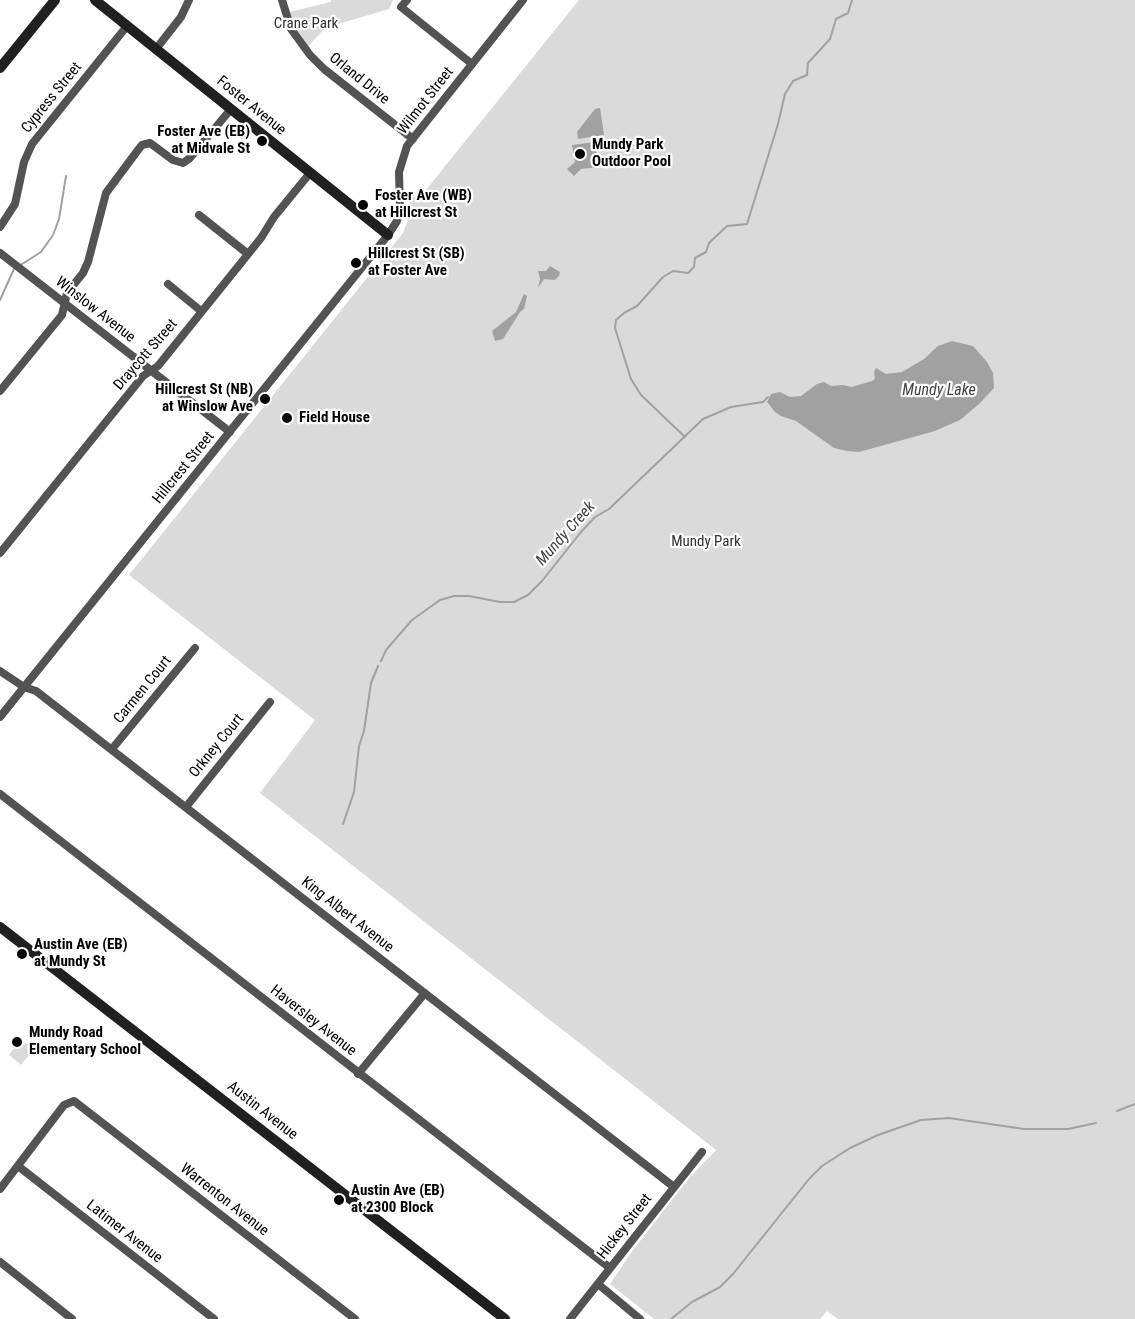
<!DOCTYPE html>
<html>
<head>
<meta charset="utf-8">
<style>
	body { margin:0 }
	canvas { display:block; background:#fff }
</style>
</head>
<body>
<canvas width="1135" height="1319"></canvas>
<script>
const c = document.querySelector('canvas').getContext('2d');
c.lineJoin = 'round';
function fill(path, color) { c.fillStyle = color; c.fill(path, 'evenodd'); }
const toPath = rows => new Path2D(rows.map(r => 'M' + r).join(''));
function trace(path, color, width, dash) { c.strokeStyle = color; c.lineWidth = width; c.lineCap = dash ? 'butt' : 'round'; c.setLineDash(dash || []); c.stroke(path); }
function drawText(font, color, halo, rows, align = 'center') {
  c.font = font + ' "Roboto Condensed",sans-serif'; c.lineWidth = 4.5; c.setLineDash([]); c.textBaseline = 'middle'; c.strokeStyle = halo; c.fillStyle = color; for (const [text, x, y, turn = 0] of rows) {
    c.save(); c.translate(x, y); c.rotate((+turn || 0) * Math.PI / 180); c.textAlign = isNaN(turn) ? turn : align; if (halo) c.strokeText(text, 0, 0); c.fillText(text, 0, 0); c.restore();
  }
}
fill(toPath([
	[331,0,393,0,389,9,325,28,305,50,285,13,331,2],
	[579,0,1135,0,1135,1319,838,1319,827,1311,820,1319,654,1319,610,1284,633,1250,690,1177,716,1150,260,793,315,720,129,575,403,233,410,215,410,192,414,197,421,196],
	[26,1043,29,1045,29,1055,21,1065,9,1055,16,1046]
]), '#dadada');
fill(toPath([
	[600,108,604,135,578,139,577,132,595,109],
	[595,142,599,167,581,169,574,176,567,169,575,162,572,145],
	[550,266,560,272,559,276,555,280,544,279,538,288,540,279,538,271,546,271],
	[524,294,527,296,524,309,520,312,503,339,495,341,492,331,516,312],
	[952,341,973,346,987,362,993,373,994,388,979,404,960,420,935,431,859,452,847,451,834,448,796,421,781,416,775,412,767,402,771,394,780,392,790,397,801,396,817,384,824,382,831,386,843,385,852,387,872,381,875,379,874,372,876,368,886,374,902,372,924,359,938,346]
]), '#a1a1a1');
trace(toPath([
	[19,266,41,252,53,235,59,219,66,176],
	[0,300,14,269],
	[685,437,641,395,631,379,615,328,616,320,624,313,637,306,663,277,673,271,688,273,694,267,695,258,706,252,709,243,727,226,747,224,778,124,785,94,793,81,807,75,808,63,830,39,836,19,848,13,852,0],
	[381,661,386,650,412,620,440,600,454,596,469,596,500,602,514,602,528,595,542,581,581,532,595,517,609,509,703,419,731,407,763,402,768,397],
	[343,824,354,792,359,746,364,731,371,683,378,666],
	[1117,1111,1135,1104],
	[671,1319,692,1302,720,1287,733,1274,809,1179,822,1166,850,1148,878,1135,921,1120,949,1118,1024,1129,1068,1129,1096,1123]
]), '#a1a1a1', 2);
trace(toPath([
	[282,0,291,29,310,55,324,69,413,139],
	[407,0,401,7,472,64],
	[156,49,181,17,189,0],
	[199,215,248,254],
	[0,227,15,204,24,162,32,144,127,26],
	[0,253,230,432],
	[168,284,201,311],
	[0,391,62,315,67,293,83,273,88,262,106,193,138,150,142,145,150,143,173,160,183,163,190,158,231,109],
	[0,553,143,376,158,366,261,238,274,217,310,173],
	[0,671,24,687,36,691,674,1187],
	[0,717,388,235,397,221,400,209,399,172,407,146,523,0],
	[112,749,195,648],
	[0,794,610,1268],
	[186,807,270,702],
	[358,1074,425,993],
	[18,1166,214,1319],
	[0,1189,64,1105,74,1101,355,1319],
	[0,1262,72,1319],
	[598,1284,640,1319],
	[570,1319,702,1152]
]), '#535353', 8);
trace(toPath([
	[95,0,388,235],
	[0,68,55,0],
	[0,927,505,1319]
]), '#202020', 10);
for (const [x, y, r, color] of [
	[262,141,6,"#000"],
	[580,154,6,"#000"],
	[363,205,6,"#000"],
	[356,263,6,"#000"],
	[265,399,6,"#000"],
	[287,418,6,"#000"],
	[22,954,6,"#000"],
	[17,1042,6,"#000"],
	[339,1200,6,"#000"]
]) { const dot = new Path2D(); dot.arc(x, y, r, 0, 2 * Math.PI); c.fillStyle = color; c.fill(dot); trace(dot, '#fff', 2); }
drawText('15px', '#313131', '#fff', [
	["Crane Park",306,24],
	["Mundy Park",706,542]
]);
drawText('15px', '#000', '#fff', [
	["Orland Drive",359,79,39],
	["Cypress Street",52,98,-51],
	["Wilmot Street",426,101,-52],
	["Foster Avenue",251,106,39],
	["Winslow Avenue",95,310,38],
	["Draycott Street",146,355,-49],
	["Hillcrest Street",184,468,-51],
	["Carmen Court",143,690,-51],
	["Orkney Court",217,746,-51],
	["King Albert Avenue",347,915,38],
	["Haversley Avenue",313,1021,38],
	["Austin Avenue",262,1111,38],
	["Warrenton Avenue",224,1200,38],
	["Hickey Street",625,1227,-52],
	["Latimer Avenue",124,1232,38]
]);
drawText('bold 15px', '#000', '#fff', [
	["Foster Ave (EB)",250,132,"right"],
	["at Midvale St",250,149,"right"],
	["Mundy Park",592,145],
	["Outdoor Pool",592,162],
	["Foster Ave (WB)",375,196],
	["at Hillcrest St",375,213],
	["Hillcrest St (SB)",368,254],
	["at Foster Ave",368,271],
	["Hillcrest St (NB)",253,390,"right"],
	["at Winslow Ave",253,407,"right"],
	["Field House",299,418],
	["Austin Ave (EB)",34,945],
	["at Mundy St",34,962],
	["Mundy Road",29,1033],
	["Elementary School",29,1050],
	["Austin Ave (EB)",351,1191],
	["at 2300 Block",351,1208]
], 'left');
drawText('italic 16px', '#424242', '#fff', [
	["Mundy Lake",939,391],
	["Mundy Creek",566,534,-48]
]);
</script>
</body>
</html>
